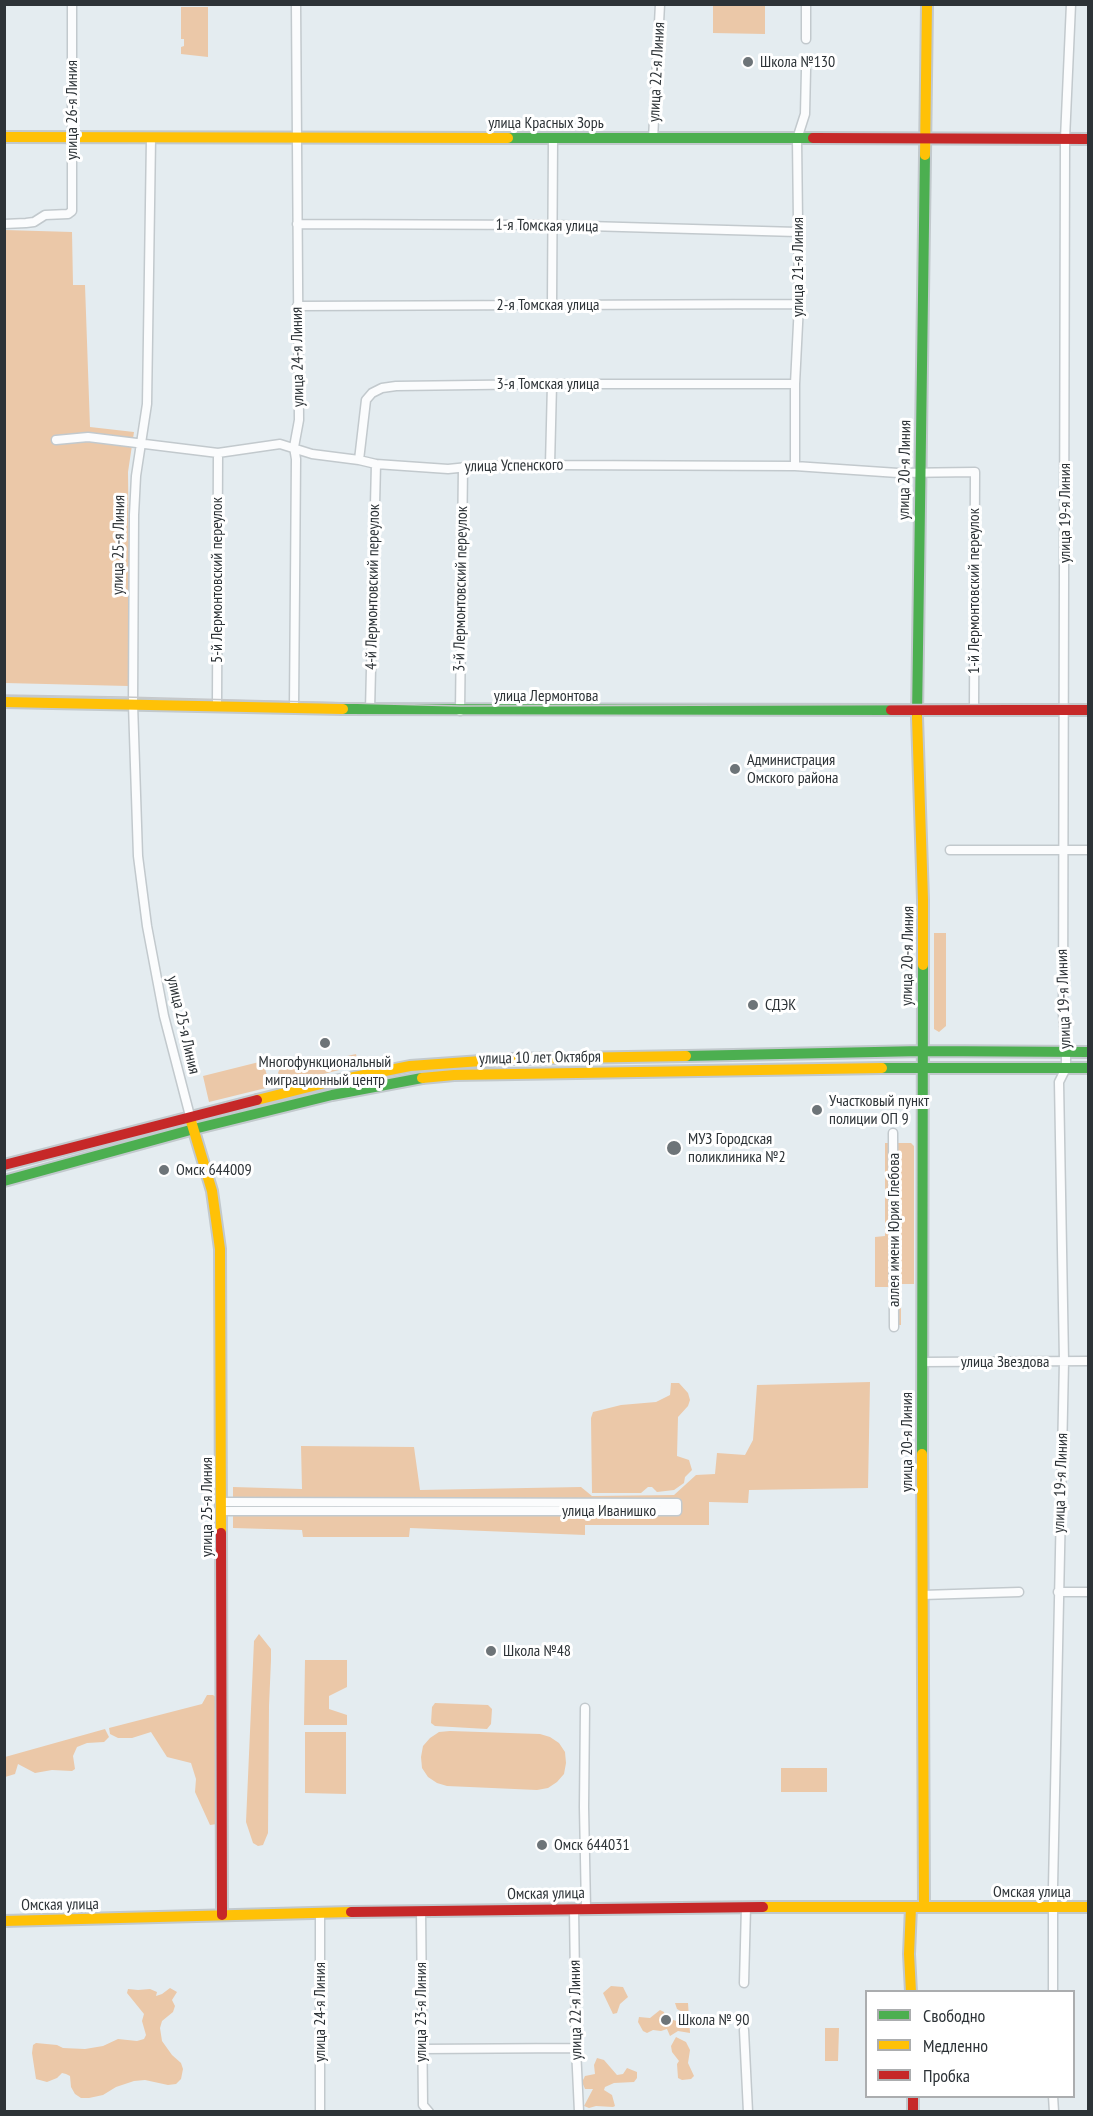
<!DOCTYPE html>
<html>
<head>
<meta charset="utf-8">
<style>
	body { margin:0 }
	#map { position:relative; width:1093px; height:2116px; overflow:hidden; background:#e4ecf0; font-family:"PT Sans Narrow",sans-serif }
	canvas { display:block }
	.frame { position:absolute; inset:0; border:6px solid #2d3337; pointer-events:none }
	.legend { position:absolute; left:865px; top:1990px; width:210px; height:108px; box-sizing:border-box; background:#fff; border:2px solid #abadaf; margin:0; padding:8px 10px; list-style:none; font-size:18px; color:#2d3337 }
	.legend li { display:flex; align-items:center; gap:12px; height:30px }
	.legend b { width:30px; border:2px solid #abadaf }
</style>
</head>
<body>
<div id="map">
<canvas width="1093" height="2116"></canvas>
<div class="frame"></div>
<ul class="legend">
<li><b style="height:8px;background:#4caf50"></b>Свободно</li>
<li><b style="height:8px;background:#ffc107"></b>Медленно</li>
<li><b style="height:8px;background:#c62828"></b>Пробка</li>
</ul>
</div>
<script>
const c = document.querySelector('canvas').getContext('2d');
c.lineJoin = 'round';
function fill(path, color) { c.fillStyle = color; c.fill(path, 'evenodd'); }
const toPath = rows => new Path2D(rows.map(r => 'M' + r).join(''));
function trace(path, color, width, dash) { c.strokeStyle = color; c.lineWidth = width; c.lineCap = dash ? 'butt' : 'round'; c.setLineDash(dash || []); c.stroke(path); }
function drawText(font, color, halo, rows, align = 'center') {
  c.font = font + ' "PT Sans Narrow",sans-serif'; c.lineWidth = 6; c.setLineDash([]); c.textBaseline = 'middle'; c.strokeStyle = halo; c.fillStyle = color; for (const [text, x, y, turn = 0] of rows) {
    c.save(); c.translate(x, y); c.rotate((+turn || 0) * Math.PI / 180); c.textAlign = isNaN(turn) ? turn : align; if (halo) c.strokeText(text, 0, 0); c.fillText(text, 0, 0); c.restore();
  }
}
fill(toPath([
	[713,5,765,5,765,34,713,33],
	[181,7,208,7,208,57,181,54,181,47,184,46,184,39,181,39],
	[5,230,72,232,73,285,85,285,90,427,134,432,128,472,129,557,128,686,5,683],
	[934,933,946,933,946,1026,939,1032,934,1029],
	[356,1054,358,1063,355,1066,292,1082,281,1077,278,1073,281,1065,292,1065,295,1068],
	[263,1061,270,1087,209,1102,203,1076],
	[885,1143,911,1143,914,1146,914,1284,901,1284,901,1325,889,1325,889,1287,875,1287,875,1237,885,1236],
	[870,1382,868,1488,749,1490,748,1503,709,1502,709,1525,585,1525,585,1535,410,1528,409,1537,303,1537,302,1530,233,1528,233,1487,302,1489,301,1446,414,1447,420,1490,581,1487,592,1496,674,1495,696,1475,715,1474,717,1453,745,1455,753,1440,757,1385],
	[671,1383,679,1383,688,1393,690,1400,688,1406,678,1417,677,1456,689,1460,692,1470,685,1477,684,1483,674,1490,657,1492,652,1487,648,1487,641,1493,592,1493,591,1418,593,1412,621,1405,656,1402,670,1395],
	[259,1634,271,1649,271,1660,269,1706,268,1833,263,1845,258,1846,253,1843,246,1822,254,1641],
	[305,1660,347,1660,347,1687,329,1696,329,1709,347,1715,347,1725,304,1725],
	[207,1695,213,1695,217,1698,217,1824,210,1825,195,1792,196,1779,191,1763,167,1757,151,1732,132,1738,118,1738,110,1734,109,1728,202,1704],
	[435,1703,488,1705,492,1709,491,1724,487,1729,435,1726,431,1723,432,1707],
	[105,1729,109,1737,104,1742,87,1743,77,1747,73,1756,75,1769,72,1771,52,1770,35,1773,18,1764,15,1774,5,1777,5,1757],
	[450,1731,540,1734,550,1737,559,1743,565,1752,566,1763,564,1774,557,1782,548,1788,537,1790,447,1786,437,1783,428,1777,422,1768,421,1757,423,1746,430,1738,439,1732],
	[305,1732,346,1732,346,1794,305,1793],
	[781,1768,827,1768,827,1792,781,1792],
	[611,1986,623,1987,628,1997,620,2004,617,2013,613,2014,603,1993],
	[170,1988,177,1992,172,2000,175,2006,173,2012,162,2021,160,2028,162,2041,172,2055,181,2063,183,2069,181,2079,176,2084,168,2085,145,2080,134,2081,116,2087,103,2095,89,2098,81,2098,75,2094,71,2087,70,2076,66,2074,62,2073,57,2078,47,2082,36,2079,32,2053,33,2045,36,2043,57,2045,63,2048,85,2049,103,2046,118,2039,137,2041,144,2039,146,2035,142,2021,144,2014,127,1993,128,1989,138,1990,150,1989,157,1992,156,1996,162,1994],
	[675,2003,688,2003,690,2033,678,2031,670,2036,667,2029,661,2031,653,2030,647,2033,643,2031,638,2022,639,2017,650,2018,660,2010,664,2012,665,2017,679,2022,685,2020,686,2014,677,2009],
	[825,2028,839,2028,838,2061,825,2061],
	[676,2037,686,2042,690,2050,688,2063,694,2076,691,2079,682,2080,678,2078,677,2064,679,2061,672,2052,671,2046],
	[597,2058,604,2060,617,2075,623,2074,627,2068,637,2072,637,2078,634,2082,614,2083,605,2087,604,2090,612,2095,615,2106,613,2107,596,2106,589,2108,584,2106,593,2089,585,2089,582,2082,585,2076,595,2074,594,2065]
]), '#ebc8a8');
const street = toPath([
	[806,39,806,4],
	[151,138,147,404,136,476,134,515,133,704,138,856,147,926,164,1016,190,1116],
	[653,139,660,4],
	[4,224,26,223,34,222,45,215,68,214,72,211,72,4],
	[297,224,553,225,797,232],
	[552,304,553,138],
	[297,306,799,304],
	[56,440,88,437,218,453,280,444,312,454,359,460,376,464,448,469,478,466,550,465,795,466,898,473,975,472,974,710],
	[359,460,366,400,372,393,382,388,396,386,552,384,795,384],
	[550,465,552,384],
	[795,466,795,384,799,304,797,139,805,114,806,70],
	[217,706,218,453],
	[294,708,296,459,294,447,299,420,296,4],
	[370,710,376,464],
	[460,711,463,467],
	[950,850,1088,850],
	[893,1133,894,1327],
	[922,1362,1088,1361],
	[222,1502,677,1503,677,1511,222,1511],
	[1058,1592,1088,1592],
	[922,1595,1019,1592],
	[585,1708,584,1807,586,1909],
	[574,1909,576,2048,579,2112],
	[421,1911,423,2105,429,2112],
	[320,1912,320,2112],
	[744,1983,746,1907],
	[1053,1992,1053,1887,1064,1361,1059,1082,1066,1068,1066,1052,1063,1014,1065,139,1071,4],
	[744,2030,748,2112],
	[421,2049,576,2048],
	[1053,2096,1054,2112]
]);
const fast = toPath([
	[508,138,813,138],
	[343,709,891,710],
	[917,717,925,155],
	[686,1056,922,1051,1088,1052],
	[882,1068,1088,1068],
	[4,1181,194,1129,332,1095,422,1078],
	[922,1454,923,965]
]);
const slow = toPath([
	[4,137,508,138],
	[925,155,927,4],
	[4,702,343,709],
	[917,717,923,900,923,965],
	[422,1078,454,1075,882,1068],
	[257,1100,329,1082,410,1066,510,1059,686,1056],
	[191,1121,212,1191,220,1249,221,1533],
	[922,1454,924,1907],
	[763,1907,1088,1907],
	[911,1907,909,1954,911,1992],
	[4,1921,351,1912]
]);
const jam = toPath([
	[813,138,1088,139],
	[891,710,1088,710],
	[4,1165,257,1100],
	[221,1533,222,1915],
	[351,1912,763,1907],
	[913,2096,913,2112]
]);
trace(street, '#c2c9cd', 11);
trace(fast, '#c2c9cd', 14);
trace(slow, '#c2c9cd', 14);
trace(jam, '#c2c9cd', 14);
trace(street, '#fbfcfd', 8);
trace(fast, '#4caf50', 10);
trace(slow, '#ffc107', 10);
trace(jam, '#c62828', 10);
trace(toPath([
	[4,695,124,697,460,706,1088,704]
]), '#c6c8ca', 1.5);
for (const [x, y, r, color] of [
	[748,62,6,"#6d7478"],
	[735,769,6,"#6d7478"],
	[753,1005,6,"#6d7478"],
	[325,1043,6,"#6d7478"],
	[817,1110,6,"#6d7478"],
	[674,1148,8,"#6d7478"],
	[164,1170,6,"#6d7478"],
	[491,1651,6,"#6d7478"],
	[542,1845,6,"#6d7478"],
	[666,2020,6,"#6d7478"]
]) { const dot = new Path2D(); dot.arc(x, y, r, 0, 2 * Math.PI); c.fillStyle = color; c.fill(dot); trace(dot, '#fff', 2); }
drawText('16px', '#2d3337', '#fff', [
	["Школа №130",760,62],
	["Администрация",747,760],
	["Омского района",747,778],
	["СДЭК",765,1005],
	["Многофункциональный",325,1062,"center"],
	["миграционный центр",325,1080,"center"],
	["Участковый пункт",829,1101],
	["полиции ОП 9",829,1119],
	["МУЗ Городская",688,1139],
	["поликлиника №2",688,1157],
	["Омск 644009",176,1170],
	["Школа №48",503,1651],
	["Омск 644031",554,1845],
	["Школа № 90",678,2020]
], 'left');
drawText('16px', '#2d3337', '#fff', [
	["улица 22-я Линия",657,72,-87],
	["улица 26-я Линия",72,110,-90],
	["улица Красных Зорь",546,123],
	["1-я Томская улица",547,226,1],
	["улица 21-я Линия",798,267,-90],
	["2-я Томская улица",548,305],
	["улица 24-я Линия",298,357,-91],
	["3-я Томская улица",548,384],
	["улица Успенского",514,466,-1],
	["улица 20-я Линия",905,470,-89],
	["улица 19-я Линия",1065,513,-90],
	["улица 25-я Линия",119,545,-89],
	["5-й Лермонтовский переулок",217,580,-90],
	["4-й Лермонтовский переулок",373,587,-89],
	["3-й Лермонтовский переулок",461,589,-89],
	["1-й Лермонтовский переулок",974,591,-90],
	["улица Лермонтова",546,696],
	["улица 20-я Линия",908,956,-89],
	["улица 19-я Линия",1064,999,-92],
	["улица 25-я Линия",183,1025,77],
	["улица 10 лет Октября",540,1058,-1],
	["аллея имени Юрия Глебова",894,1230,-90],
	["улица Звездова",1005,1362],
	["улица 20-я Линия",907,1442,-90],
	["улица 19-я Линия",1061,1483,-88],
	["улица 25-я Линия",207,1507,-90],
	["улица Иванишко",609,1511],
	["Омская улица",1032,1892],
	["Омская улица",546,1894,-1],
	["Омская улица",60,1905,-1],
	["улица 22-я Линия",576,2010,-91],
	["улица 24-я Линия",320,2012,-90],
	["улица 23-я Линия",421,2012,-90]
]);
</script>
</body>
</html>
